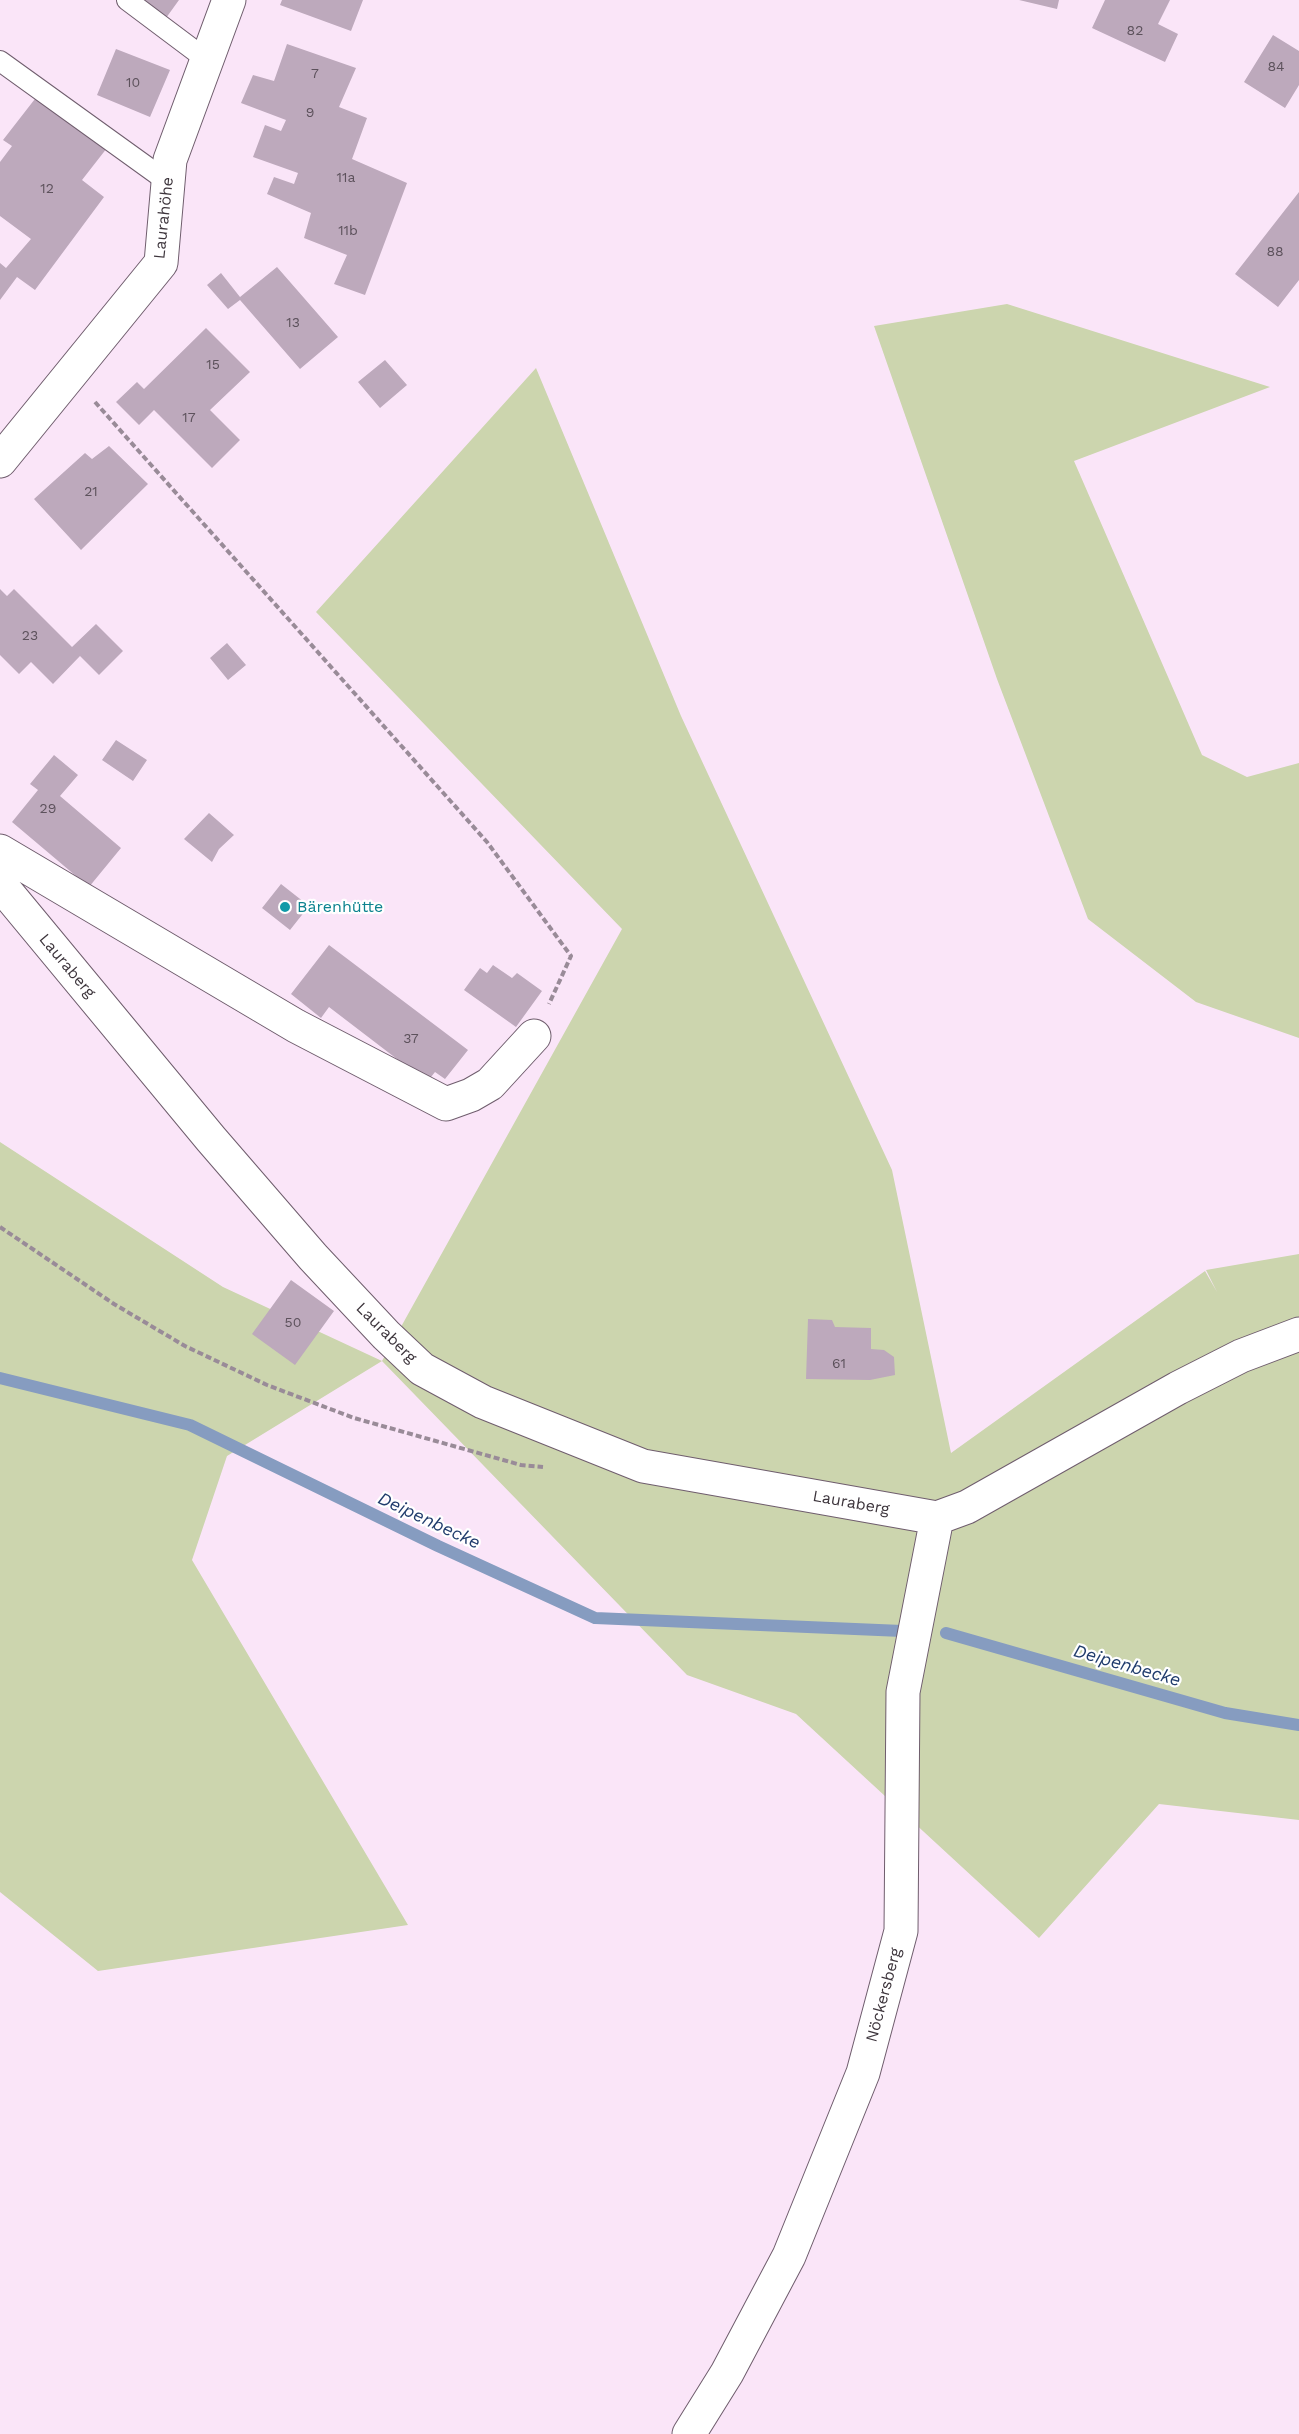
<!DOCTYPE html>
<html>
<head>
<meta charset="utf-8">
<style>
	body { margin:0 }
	canvas { display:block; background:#fae5f8 }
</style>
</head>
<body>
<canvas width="1299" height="2434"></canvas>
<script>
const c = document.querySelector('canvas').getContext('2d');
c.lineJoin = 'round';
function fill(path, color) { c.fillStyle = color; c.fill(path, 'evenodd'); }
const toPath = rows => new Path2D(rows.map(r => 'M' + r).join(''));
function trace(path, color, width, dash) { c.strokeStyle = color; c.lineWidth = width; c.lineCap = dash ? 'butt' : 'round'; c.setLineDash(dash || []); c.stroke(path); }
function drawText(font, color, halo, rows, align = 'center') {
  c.font = font + ' "Work Sans",sans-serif'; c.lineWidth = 4.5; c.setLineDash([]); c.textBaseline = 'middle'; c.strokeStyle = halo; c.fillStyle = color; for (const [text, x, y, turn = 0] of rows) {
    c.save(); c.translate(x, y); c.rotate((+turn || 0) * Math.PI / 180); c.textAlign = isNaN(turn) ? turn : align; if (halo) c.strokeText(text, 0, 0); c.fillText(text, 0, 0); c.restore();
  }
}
fill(toPath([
	[1007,304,1270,387,1074,461,1202,755,1247,777,1299,763,1299,1038,1196,1002,1088,919,997,679,874,326],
	[536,368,681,716,892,1170,951,1453,1205,1271,1217,1292,1206,1270,1299,1254,1299,1820,1159,1804,1039,1938,796,1714,687,1675,382,1361,227,1456,192,1560,408,1925,98,1971,0,1892,0,1142,223,1287,382,1361,622,929,316,612]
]), '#ccd5ae');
trace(toPath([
	[0,1378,190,1425,438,1546,595,1618,902,1631],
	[946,1633,1225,1713,1299,1725]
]), '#869cc0', 12);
fill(toPath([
	[140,0,179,0,166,18],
	[282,0,363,0,351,31,280,5],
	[1019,0,1059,0,1057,9],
	[1105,0,1170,0,1158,24,1178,34,1165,62,1092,28],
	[1273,35,1299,51,1299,85,1285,108,1244,82],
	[287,44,356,68,339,107,367,118,352,159,407,183,365,295,334,284,347,255,304,238,311,213,267,194,274,177,294,184,298,173,253,157,265,125,281,131,286,120,241,103,253,75,274,81],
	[116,49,170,70,150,117,97,95],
	[38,95,107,148,82,180,104,197,35,290,17,277,0,300,0,263,6,268,31,239,0,216,0,162,12,146,3,140],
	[1299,192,1299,280,1278,307,1235,274],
	[277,267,338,337,300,369,240,300,228,309,207,285,221,273,240,297],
	[206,328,250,372,210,410,240,440,212,468,154,410,139,425,116,402,137,382,144,389],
	[385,360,407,385,380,408,358,382],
	[109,446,148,484,81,550,34,499,85,453,92,459],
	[0,589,7,596,14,589,72,647,96,624,123,651,99,675,80,656,53,684,31,662,19,674,0,655],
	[227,643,246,665,228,680,210,658],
	[116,740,147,760,133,781,102,760],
	[54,755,78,775,60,796,121,848,89,887,12,822,38,790,30,784],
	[209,813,234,835,219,849,212,862,184,839],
	[281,884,309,906,290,930,262,908],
	[329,945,468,1050,445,1079,435,1072,427,1082,329,1007,321,1018,291,994],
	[493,965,512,978,517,973,542,991,516,1027,464,990,480,968,487,973],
	[291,1280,334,1311,295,1365,252,1334],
	[808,1319,832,1320,835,1327,871,1328,871,1349,884,1350,894,1357,895,1375,870,1380,806,1379]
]), '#bda9bc');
const lane = toPath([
	[127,0,207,60],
	[0,61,168,182]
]);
const street = toPath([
	[0,461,161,263,170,160,229,0],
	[0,851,296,1026,446,1104,471,1095,490,1084,534,1036],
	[0,884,211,1139,313,1257,386,1335,422,1369,483,1402,643,1466,937,1518,967,1507,1178,1388,1241,1356,1299,1334],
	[689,2434,727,2373,789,2256,863,2073,901,1931,903,1692,937,1518]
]);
trace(lane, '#6f5d6d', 22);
trace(street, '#6f5d6d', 35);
trace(toPath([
	[95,402,487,842,571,956,549,1004],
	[0,1227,114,1304,185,1346,267,1385,354,1418,521,1465,543,1467]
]), '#998b98', 4, [6, 3]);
trace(lane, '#fff', 20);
trace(street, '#fff', 33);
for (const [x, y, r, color] of [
	[285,907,6,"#0f9aa8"]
]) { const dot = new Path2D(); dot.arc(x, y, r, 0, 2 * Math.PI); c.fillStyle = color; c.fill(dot); trace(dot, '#fff', 2); }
drawText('14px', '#5d525c', null, [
	["82",1135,31],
	["84",1276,67],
	["7",315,74],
	["10",133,83],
	["9",310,113],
	["11a",346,178],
	["12",47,189],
	["11b",348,231],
	["88",1275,252],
	["13",293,323],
	["15",213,365],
	["17",189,418],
	["21",91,492],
	["23",30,636],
	["29",48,809],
	["37",411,1039],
	["50",293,1323],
	["61",839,1364]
]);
drawText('16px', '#3d353c', '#fff', [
	["Laurahöhe",164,218,-84],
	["Lauraberg",67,966,50],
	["Lauraberg",386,1333,45],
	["Lauraberg",851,1503,10],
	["Nöckersberg",884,1995,-75]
]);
drawText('16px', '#0d838f', '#fff', [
	["Bärenhütte",297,907]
], 'left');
drawText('italic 18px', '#213d6d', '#fff', [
	["Deipenbecke",429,1521,25],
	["Deipenbecke",1127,1666,16]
]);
</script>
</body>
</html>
